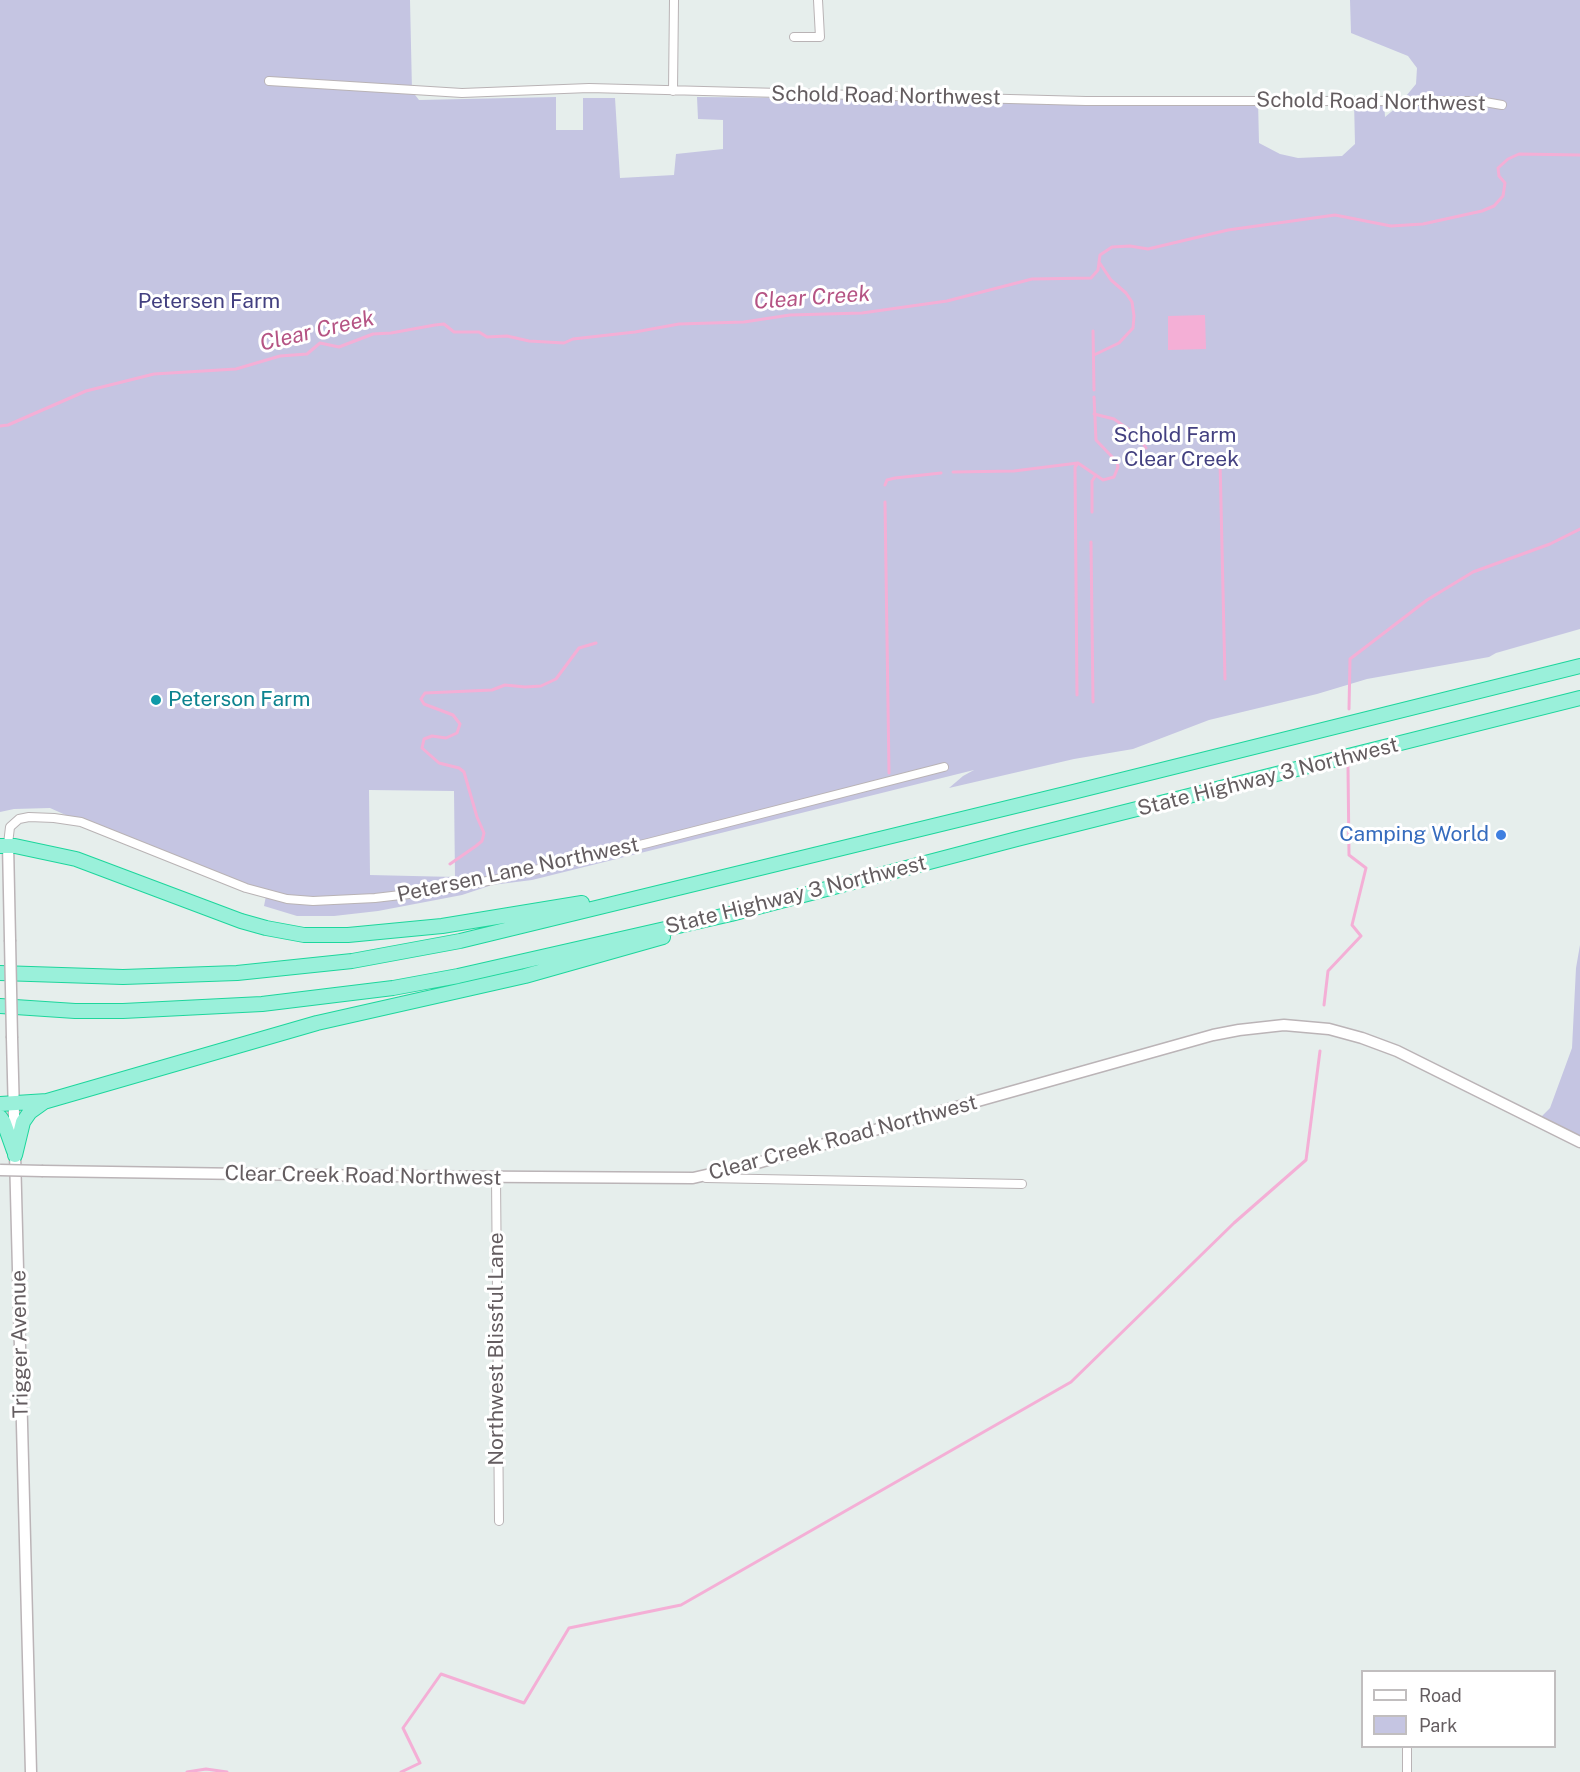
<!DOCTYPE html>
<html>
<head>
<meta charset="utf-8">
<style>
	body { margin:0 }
	#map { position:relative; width:1580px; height:1772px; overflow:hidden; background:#e6eeec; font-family:"Public Sans",sans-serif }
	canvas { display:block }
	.legend { position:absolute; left:1361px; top:1670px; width:195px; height:78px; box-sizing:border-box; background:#fff; border:2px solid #c1bebf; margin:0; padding:8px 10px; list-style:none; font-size:18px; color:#645d60 }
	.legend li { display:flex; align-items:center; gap:12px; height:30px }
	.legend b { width:30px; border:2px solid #c1bebf }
</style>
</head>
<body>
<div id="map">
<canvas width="1580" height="1772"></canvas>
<ul class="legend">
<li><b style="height:8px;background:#fff"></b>Road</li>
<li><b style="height:16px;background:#c5c5e2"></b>Park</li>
</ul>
</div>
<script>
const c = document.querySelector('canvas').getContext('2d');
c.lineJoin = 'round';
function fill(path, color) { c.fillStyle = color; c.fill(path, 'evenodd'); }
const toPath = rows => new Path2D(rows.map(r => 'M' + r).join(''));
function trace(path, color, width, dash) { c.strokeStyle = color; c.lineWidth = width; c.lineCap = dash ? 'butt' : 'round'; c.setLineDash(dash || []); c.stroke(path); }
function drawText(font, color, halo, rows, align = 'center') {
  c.font = font + ' "Public Sans",sans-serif'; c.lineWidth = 6; c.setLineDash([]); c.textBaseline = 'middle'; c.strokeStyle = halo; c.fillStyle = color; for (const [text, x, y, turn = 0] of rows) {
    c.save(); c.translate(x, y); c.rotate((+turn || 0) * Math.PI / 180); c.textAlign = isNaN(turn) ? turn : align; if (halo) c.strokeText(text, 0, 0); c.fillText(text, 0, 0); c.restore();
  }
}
fill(toPath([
	[0,0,410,0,412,91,419,100,556,97,556,130,583,130,583,98,615,98,620,178,674,175,676,154,723,149,723,120,698,119,697,97,948,99,950,105,951,96,1258,100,1259,143,1280,154,1298,158,1342,156,1355,144,1354,101,1384,101,1385,117,1397,107,1416,84,1417,68,1408,56,1351,33,1350,0,1580,0,1580,629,1496,653,1489,657,1367,679,1317,694,1209,720,1133,749,1074,759,949,788,963,776,974,770,532,880,492,885,462,895,378,911,334,916,297,916,264,906,266,896,126,842,50,808,14,809,0,812],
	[369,790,454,791,455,877,370,875],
	[1580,945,1580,1142,1538,1120,1550,1108,1572,1048,1576,968]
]), '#c5c5e2');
fill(toPath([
	[1205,315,1206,349,1168,350,1168,316]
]), '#f4afd6');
trace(toPath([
	[1093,331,1094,390],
	[1094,355,1119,343,1133,328,1134,316,1132,302,1126,293,1111,280,1099,262],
	[1094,414,1114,419,1138,436,1146,448],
	[0,426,8,425,86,391,154,374,236,369,280,356,307,354,320,343,339,347,373,334,391,333,435,325,444,324,454,332,479,332,487,337,507,336,529,341,564,343,573,339,635,332,679,324,744,322,790,315,862,313,947,301,1032,279,1091,278,1098,270,1100,255,1112,247,1130,246,1148,249,1228,230,1335,215,1391,226,1423,224,1482,211,1494,206,1503,196,1505,183,1499,176,1498,168,1508,159,1519,154,1580,155],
	[1220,460,1225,679],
	[953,472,1014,471,1078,463,1103,480,1114,477,1118,467,1117,462,1096,440,1094,397],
	[885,485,887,480,895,478,941,473],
	[885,502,889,773],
	[1092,512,1092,481,1096,475],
	[1091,542,1093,702],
	[1077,695,1075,467,1078,463],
	[1349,709,1350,659,1427,600,1473,572,1550,544,1580,529],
	[450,864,476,846,482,841,484,833,477,817,464,772,459,768,439,763,422,748,424,739,432,736,446,738,457,733,460,724,453,715,424,704,421,699,425,693,492,690,505,685,525,687,541,686,556,679,579,648,596,643],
	[1324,1005,1328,971,1361,936,1352,925,1366,868,1349,855,1348,767],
	[187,1772,206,1769,227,1772],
	[401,1772,420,1763,403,1728,441,1674,524,1703,569,1628,681,1605,1071,1382,1234,1223,1306,1160,1320,1051]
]), '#f4afd6', 3);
const street = toPath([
	[794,37,820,37,818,0],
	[269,81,462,93,589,88,1086,101,1479,101,1502,105],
	[673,91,674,0],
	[8,844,10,827,19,819,29,817,54,818,81,822,246,888,287,899,313,901,375,898,426,892,493,880,648,843,944,767],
	[496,1177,499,1521],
	[706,1178,1022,1184],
	[1407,1772,1407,1749]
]);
const secondary = toPath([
	[8,844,10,940],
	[12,1038,31,1772],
	[43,1171,381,1176,693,1178,750,1165,1213,1035,1239,1030,1284,1025,1329,1029,1362,1038,1397,1051,1580,1142]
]);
const highway = toPath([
	[0,846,15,846,76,859,241,921,266,928,304,935,348,935,442,926,582,903],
	[0,973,123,977,237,973,352,961,460,941,1073,792,1580,666],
	[0,1006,75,1011,123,1011,262,1004,393,988,458,976,731,914,1017,839,1580,698],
	[0,1104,47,1101,317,1023,525,976,663,937],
	[0,1117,4,1123,14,1151],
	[15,1155,23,1122,30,1112,44,1102]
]);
trace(street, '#b9b3b5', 10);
trace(secondary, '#bbb4b7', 13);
trace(highway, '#1dd69c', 16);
trace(street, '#fff', 8);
trace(secondary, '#fff', 10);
trace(highway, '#9af0da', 14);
const secondaryBridge = toPath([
	[10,940,12,1038],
	[0,1170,43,1171]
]);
trace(secondaryBridge, '#bbb4b7', 13, []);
trace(secondaryBridge, '#fff', 10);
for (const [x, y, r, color] of [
	[156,700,6,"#0f9aa8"],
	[1501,835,6,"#3f7fe0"]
]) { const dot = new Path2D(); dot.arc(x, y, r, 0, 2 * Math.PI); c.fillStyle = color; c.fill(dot); trace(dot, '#fff', 2); }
drawText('21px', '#645d60', '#fff', [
	["Schold Road Northwest",886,96,1],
	["Schold Road Northwest",1371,102,1],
	["State Highway 3 Northwest",1268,777,-14],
	["Petersen Lane Northwest",518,870,-12],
	["State Highway 3 Northwest",796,895,-14],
	["Clear Creek Road Northwest",843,1138,-15],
	["Clear Creek Road Northwest",363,1176,1],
	["Trigger Avenue",20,1344,-91],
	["Northwest Blissful Lane",497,1349,-90]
]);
drawText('21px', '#434080', '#fff', [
	["Petersen Farm",209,302],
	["Schold Farm",1175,436],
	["- Clear Creek",1175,460]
]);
drawText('21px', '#0d838f', '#fff', [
	["Peterson Farm",168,700]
], 'left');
drawText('21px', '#366cbe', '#fff', [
	["Camping World",1489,835]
], 'right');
drawText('italic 22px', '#b55484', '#fff', [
	["Clear Creek",812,298,-4],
	["Clear Creek",317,331,-13]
]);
</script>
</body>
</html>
